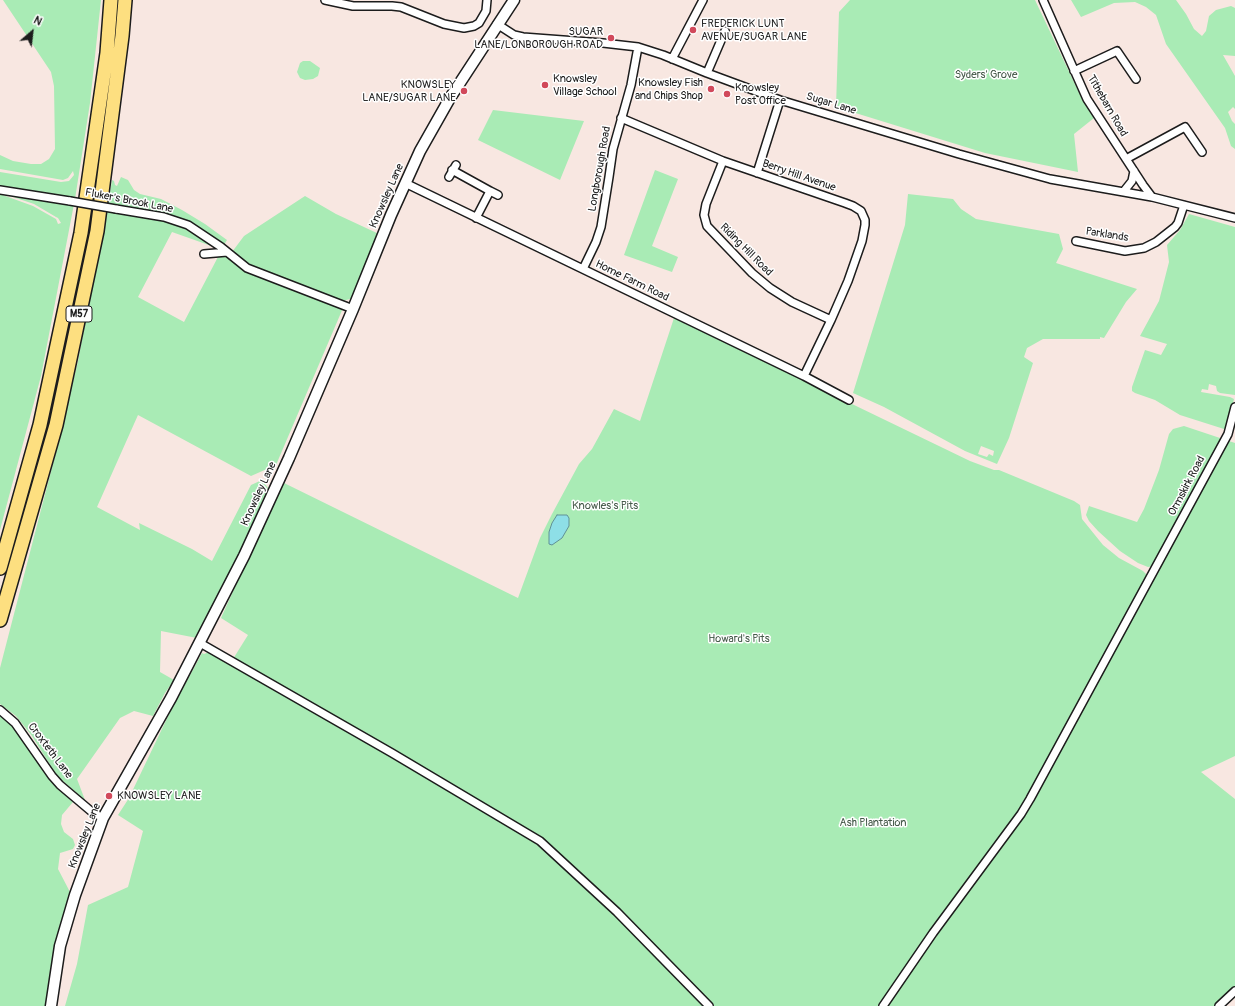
<!DOCTYPE html>
<html>
<head>
<meta charset="utf-8">
<style>
	body { margin:0 }
	#map { position:relative; width:1235px; height:1006px; overflow:hidden; background:#f8e7e1; font-family:Pangolin,sans-serif }
	canvas { display:block }
	.north { position:absolute; left:12px; top:12px; width:40px; height:40px; -webkit-text-stroke:3px #fff; paint-order:stroke; rotate:28deg; font-size:11px; font-weight:700; line-height:16px; text-align:center; color:#1c1c1c }
	.north::after { content:''; display:block; margin:auto; width:14px; height:18px; background:#1c1c1c; clip-path:polygon(50% 0,100% 100%,50% 72%,0 100%) }
</style>
</head>
<body>
<div id="map">
<canvas width="1235" height="1006"></canvas>
<div class="north">N</div>
</div>
<script>
const c = document.querySelector('canvas').getContext('2d');
c.lineJoin = 'round';
function fill(path, color) { c.fillStyle = color; c.fill(path, 'evenodd'); }
const toPath = rows => new Path2D(rows.map(r => 'M' + r).join(''));
function trace(path, color, width, dash) { c.strokeStyle = color; c.lineWidth = width; c.lineCap = dash ? 'butt' : 'round'; c.setLineDash(dash || []); c.stroke(path); }
function drawText(font, color, halo, rows, align = 'center') {
  c.font = font + ' Pangolin,sans-serif'; c.lineWidth = 3; c.setLineDash([]); c.textBaseline = 'middle'; c.strokeStyle = halo; c.fillStyle = color; for (const [text, x, y, turn = 0] of rows) {
    c.save(); c.translate(x, y); c.rotate((+turn || 0) * Math.PI / 180); c.textAlign = isNaN(turn) ? turn : align; if (halo) c.strokeText(text, 0, 0); c.fillText(text, 0, 0); c.restore();
  }
}
fill(toPath([
	[3,0,101,0,90,103,75,199,0,188,0,172,61,182,69,181,74,175,73,171,68,178,63,180,0,169,0,155,13,161,31,164,41,164,49,159,55,149,54,86,51,72],
	[850,0,1035,0,1083,101,1094,118,1074,134,1078,172,985,153,836,107,839,12],
	[1071,0,1176,0,1186,14,1194,29,1202,36,1206,31,1209,16,1216,10,1231,6,1235,8,1235,56,1223,55,1235,76,1235,109,1233,107,1228,112,1232,121,1235,124,1235,149,1231,146,1225,128,1166,44,1156,15,1146,7,1135,2,1114,3,1081,17],
	[303,61,310,61,320,68,318,76,313,79,305,80,300,78,297,72,300,63],
	[493,110,584,121,560,180,478,140],
	[655,170,678,179,652,246,678,257,672,272,624,255],
	[121,177,128,180,134,190,140,194,161,199,182,210,205,224,227,240,224,245,166,215,153,211,108,204,112,180,114,181,115,185,117,186],
	[0,194,33,206,56,219,58,224,61,223,58,218,56,217,34,204,7,195,74,204,41,376,0,530],
	[908,194,953,199,961,209,976,219,1059,234,1063,249,1056,263,1137,289,1126,302,1104,338,1100,337,1100,339,1043,339,1027,348,1024,357,1033,363,1009,438,997,464,965,451,884,407,853,393,905,225],
	[981,446,994,451,993,456,989,454,987,457,978,454],
	[305,196,336,214,379,234,354,298,342,301,252,266,232,252,244,236],
	[106,210,164,220,191,229,220,249,172,232,138,297,184,322,219,255,229,258,343,308,276,465,251,476,138,415,97,507,140,530,139,523,192,549,212,561,251,485,262,480,268,488,231,572,197,638,161,631,160,672,174,680,165,693,153,716,134,711,120,718,77,779,85,800,57,776,32,736,16,716,0,704,0,668,57,448,78,361],
	[1189,214,1235,227,1235,395,1220,393,1217,391,1216,386,1209,384,1208,390,1202,389,1201,392,1230,397,1234,399,1229,420,1226,428,1224,429,1180,415,1155,400,1135,393,1132,391,1132,387,1145,350,1161,355,1167,344,1140,336,1159,301,1169,262,1167,245,1180,230],
	[674,318,970,461,994,470,999,470,1074,501,1080,505,1082,519,1103,545,1119,558,1143,571,1147,575,1147,580,1021,809,880,1006,65,1006,77,964,88,905,128,887,143,831,118,815,129,798,171,710,202,653,204,654,209,652,233,659,248,635,221,618,282,482,518,598,540,538,552,514,579,464,592,449,614,409,640,421],
	[1184,426,1235,443,1235,756,1201,772,1235,799,1235,988,1216,1006,886,1006,936,934,1023,814,1184,522,1184,521,1154,566,1148,567,1138,563,1120,551,1098,531,1089,521,1086,515,1089,506,1137,522,1144,509,1159,470,1169,434,1173,429],
	[0,714,14,728,59,790,73,802,62,815,61,824,64,832,73,839,75,845,73,849,60,853,58,869,70,892,61,926,47,1006,0,1006]
]), '#a9ebb5');
const water = toPath([
	[557,515,567,515,569,518,569,526,562,538,552,545,549,544,549,532,552,523,557,515]
]);
fill(water, '#8edfe7');
trace(water, '#609196', 1);
const street = toPath([
	[325,0,353,6,392,6,401,7,444,24,464,28,474,26,479,23,486,11,487,0],
	[1043,0,1087,99,1143,185,1152,197],
	[497,24,514,35,523,37,603,43,638,47,663,55,707,73,780,100,959,154,1050,179,1152,197,1235,218],
	[672,59,703,0],
	[1074,71,1117,51,1136,79],
	[707,73,725,31],
	[621,118,723,161,845,203,853,206,861,211,865,220,865,225,862,241,848,281,831,320,804,376],
	[1126,159,1185,127,1202,152],
	[723,161,706,204,704,215,707,226,752,273,770,288,792,302,831,320],
	[452,170,490,191,476,218],
	[757,173,780,100],
	[449,177,456,165],
	[405,183,804,376,849,400],
	[0,190,70,201],
	[490,191,498,195],
	[1124,191,1132,181,1134,171],
	[116,209,164,217,188,225,221,247,247,268,353,309],
	[1076,241,1125,251,1144,248,1156,242,1175,227,1178,223,1184,205],
	[204,254,227,252],
	[583,269,596,242,601,227,609,177,613,149,631,85,638,47],
	[200,643,392,753,540,841,617,912,709,1006],
	[0,710,15,723,52,776,60,785,92,812,103,818],
	[883,1006,933,933,1021,814,1030,799,1228,434,1235,407],
	[1219,1006,1235,991]
]);
const secondary = toPath([
	[51,1006,60,946,75,895,103,818,171,698,244,556,289,458,353,309,391,215,420,151,450,98,514,0]
]);
const highway = toPath([
	[0,568,40,425,81,233,107,53,111,0],
	[0,620,56,425,97,231,122,36,125,0]
]);
trace(street, '#1c1c1c', 10);
trace(secondary, '#1c1c1c', 13);
trace(highway, '#1c1c1c', 16);
trace(street, '#fff', 7);
trace(secondary, '#fff', 10);
trace(highway, '#fddf80', 13);
const streetBridge = toPath([
	[70,201,116,209]
]);
trace(streetBridge, '#1c1c1c', 10, []);
trace(streetBridge, '#fff', 7);
for (const [x, y, r, color] of [
	[693,30,4,"#d1495b"],
	[611,38,4,"#d1495b"],
	[545,85,4,"#d1495b"],
	[711,89,4,"#d1495b"],
	[464,91,4,"#d1495b"],
	[727,94,4,"#d1495b"],
	[109,796,4,"#d1495b"]
]) { const dot = new Path2D(); dot.arc(x, y, r, 0, 2 * Math.PI); c.fillStyle = color; c.fill(dot); trace(dot, '#fff', 1.5); }
for (const [x, y, w] of [
	[79,314,26]
]) { const box = new Path2D(); box.roundRect(x - w / 2, y - 8, w, 16, 3); c.fillStyle = '#fff'; c.fill(box); trace(box, '#1c1c1c', 1); }
drawText('bold 10px', '#1c1c1c', null, [
	["M57",79,314]
]);
drawText('11px', '#1c1c1c', '#fff', [
	["FREDERICK LUNT",701,24],
	["AVENUE/SUGAR LANE",701,37],
	["SUGAR",603,32,"right"],
	["LANE/LONBOROUGH ROAD",603,45,"right"],
	["Knowsley",553,79],
	["Village School",553,92],
	["Knowsley Fish",703,83,"right"],
	["and Chips Shop",703,96,"right"],
	["KNOWSLEY",456,85,"right"],
	["LANE/SUGAR LANE",456,98,"right"],
	["Knowsley",735,88],
	["Post Office",735,101],
	["KNOWSLEY LANE",117,796]
], 'left');
drawText('11px', '#465a4a', '#fff', [
	["Syders' Grove",986,75],
	["Knowles's Pits",605,506],
	["Howard's Pits",739,639],
	["Ash Plantation",873,823]
]);
drawText('11px', '#1c1c1c', '#fff', [
	["Sugar Lane",831,104,17],
	["Tithebarn Road",1107,106,60],
	["Longborough Road",600,169,-80],
	["Berry Hill Avenue",799,176,19],
	["Knowsley Lane",387,196,-66],
	["Fluker's Brook Lane",129,201,11],
	["Parklands",1107,235,9],
	["Riding Hill Road",746,250,45],
	["Home Farm Road",632,281,26],
	["Ormskirk Road",1187,486,-62],
	["Knowsley Lane",259,494,-65],
	["Croxteth Lane",50,751,53],
	["Knowsley Lane",85,836,-68]
]);
</script>
</body>
</html>
